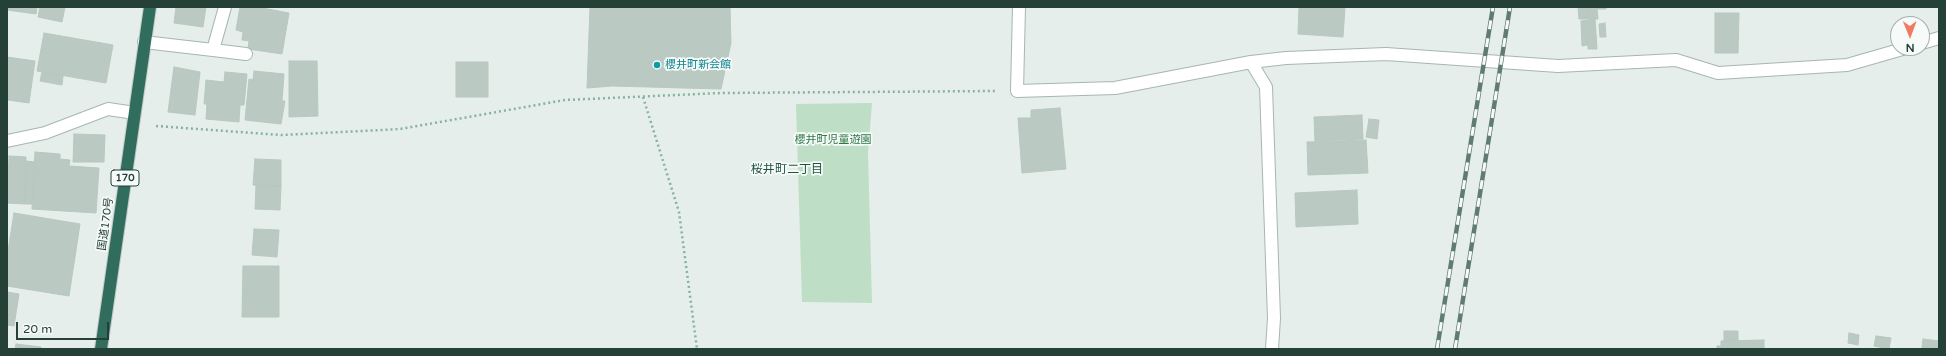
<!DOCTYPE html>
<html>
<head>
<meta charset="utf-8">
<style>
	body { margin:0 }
	#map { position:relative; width:1946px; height:356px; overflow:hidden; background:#e5eeea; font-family:"Varela Round",sans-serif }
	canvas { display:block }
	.frame { position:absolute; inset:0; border:8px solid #244037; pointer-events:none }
	.north { position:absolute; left:1890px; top:16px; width:40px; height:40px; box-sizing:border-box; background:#f6faf8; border:1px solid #a2b0ab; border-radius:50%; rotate:179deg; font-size:11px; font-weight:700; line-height:16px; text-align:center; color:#244037 }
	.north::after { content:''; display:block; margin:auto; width:14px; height:18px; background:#f17b60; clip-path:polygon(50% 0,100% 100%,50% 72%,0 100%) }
	.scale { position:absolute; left:16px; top:322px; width:93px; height:18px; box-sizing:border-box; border:2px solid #244037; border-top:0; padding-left:5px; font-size:12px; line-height:14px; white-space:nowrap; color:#244037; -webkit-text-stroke:3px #f6faf8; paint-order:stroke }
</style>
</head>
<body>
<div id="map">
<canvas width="1946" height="356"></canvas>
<div class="frame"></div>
<div class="north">N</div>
<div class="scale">20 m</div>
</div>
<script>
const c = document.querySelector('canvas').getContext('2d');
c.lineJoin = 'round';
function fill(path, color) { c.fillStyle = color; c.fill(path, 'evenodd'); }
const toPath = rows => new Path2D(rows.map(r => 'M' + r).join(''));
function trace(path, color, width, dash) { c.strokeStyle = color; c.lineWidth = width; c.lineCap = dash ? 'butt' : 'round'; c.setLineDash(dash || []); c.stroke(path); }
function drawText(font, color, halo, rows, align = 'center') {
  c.font = font + ' "Varela Round","Noto Sans JP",sans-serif'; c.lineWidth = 3.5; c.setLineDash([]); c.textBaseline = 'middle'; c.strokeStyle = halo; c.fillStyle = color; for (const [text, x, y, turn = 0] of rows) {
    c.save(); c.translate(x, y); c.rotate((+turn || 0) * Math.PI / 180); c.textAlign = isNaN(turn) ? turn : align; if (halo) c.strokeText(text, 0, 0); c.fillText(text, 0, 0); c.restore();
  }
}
fill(toPath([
	[872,103,868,152,872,303,802,302,796,104]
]), '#bedfc5');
const building = toPath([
	[7,7,37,7,36,14,7,10,7,7],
	[40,7,65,7,62,22,38,17,40,7],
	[176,7,206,7,203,27,174,23,176,7],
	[240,7,257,7,289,13,282,54,248,49,249,41,242,40,243,32,236,30,240,7],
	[590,7,730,7,731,43,721,89,612,86,587,88,590,7],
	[1299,7,1345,7,1343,37,1298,34,1299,7],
	[1578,7,1587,7,1588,19,1579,19,1578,7],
	[1587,7,1606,7,1606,9,1597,9,1598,19,1588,19,1587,7],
	[1715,13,1739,13,1738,53,1715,53,1715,13],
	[1595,19,1597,49,1588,49,1588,45,1582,46,1581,21,1595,19],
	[1605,23,1606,37,1600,37,1599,24,1605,23],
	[44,33,113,45,106,83,37,71,44,33],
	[7,57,35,61,29,103,8,100,7,57],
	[289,61,317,61,318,116,289,117,289,61],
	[456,62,488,62,488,97,456,97,456,62],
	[174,67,200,72,195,115,168,112,174,67],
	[254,71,284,74,282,101,285,101,281,124,245,120,249,79,253,80,254,71],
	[42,72,63,76,62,85,40,81,42,72],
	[225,72,247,74,244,105,240,105,239,122,206,119,207,104,204,104,206,80,224,82,225,72],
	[1060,108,1066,169,1022,173,1018,118,1031,118,1031,110,1060,108],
	[1362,115,1363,139,1315,141,1314,117,1362,115],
	[1369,119,1379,120,1377,139,1366,137,1369,119],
	[74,134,105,135,104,162,73,162,74,134],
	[1366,140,1368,173,1308,175,1307,142,1366,140],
	[35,152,60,154,60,159,70,160,69,166,99,168,96,213,32,209,35,152],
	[9,156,26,157,25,204,7,203,9,156],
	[255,159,281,160,281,186,253,185,255,159],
	[26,161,35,162,32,204,25,204,26,161],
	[256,185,281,186,280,210,255,209,256,185],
	[1357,190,1358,224,1296,227,1295,193,1357,190],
	[14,213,80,224,69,296,7,286,7,257,14,213],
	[254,229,279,230,277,257,252,255,254,229],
	[243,266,279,266,279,317,242,317,243,266],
	[7,292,19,294,14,326,7,325,7,292],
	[1724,331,1738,331,1738,340,1724,341,1724,331],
	[1849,333,1859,335,1858,345,1848,343,1849,333],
	[1876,336,1891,338,1889,349,1874,346,1876,336],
	[1923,339,1939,341,1939,349,1922,348,1923,339],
	[1764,340,1764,349,1717,349,1717,346,1721,346,1721,341,1764,340],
	[16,344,41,347,41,349,15,349,16,344]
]);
fill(building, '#bac9c2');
trace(building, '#b7c8c0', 1);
const street = toPath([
	[1019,7,1017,91,1115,88,1251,62,1266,87,1274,318,1272,349],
	[144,42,213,50,225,7],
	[1922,43,1939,38],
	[213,50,246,54],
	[1251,62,1286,58,1386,54,1558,66,1676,60,1718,73,1847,65,1906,48],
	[7,141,45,133,108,109,135,113]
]);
const highway = toPath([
	[101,349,150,7]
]);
trace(street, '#a7b6b1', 14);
trace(highway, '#c2cac7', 14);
trace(toPath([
	[643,97,679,212,697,349],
	[156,126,281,135,400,129,565,100,721,93,996,91]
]), '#86b2a1', 2.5, [2, 3]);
trace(street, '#fff', 12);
trace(highway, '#306d5d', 12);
const rail = toPath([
	[1437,349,1493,7],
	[1455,349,1510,7]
]);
trace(rail, '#5f7b72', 4.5);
trace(rail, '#f6faf8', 3, [9]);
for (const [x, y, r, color] of [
	[657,65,4,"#0f9aa8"]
]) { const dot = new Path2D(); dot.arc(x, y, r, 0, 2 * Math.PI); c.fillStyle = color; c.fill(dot); trace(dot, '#f6faf8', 1.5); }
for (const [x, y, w] of [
	[125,178,28]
]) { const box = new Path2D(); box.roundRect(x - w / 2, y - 8, w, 16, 3); c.fillStyle = '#f6faf8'; c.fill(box); trace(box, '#244037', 1); }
drawText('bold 10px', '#244037', null, [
	["170",125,178]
]);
drawText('11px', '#0d838f', '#f6faf8', [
	["櫻井町新会館",665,65]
], 'left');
drawText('11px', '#2e7746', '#f6faf8', [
	["櫻井町児童遊園",833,140]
]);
drawText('11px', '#244037', '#f6faf8', [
	["国道170号",106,224,-82]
]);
drawText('12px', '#1f5343', '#f6faf8', [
	["桜井町二丁目",787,170]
]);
</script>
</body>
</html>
